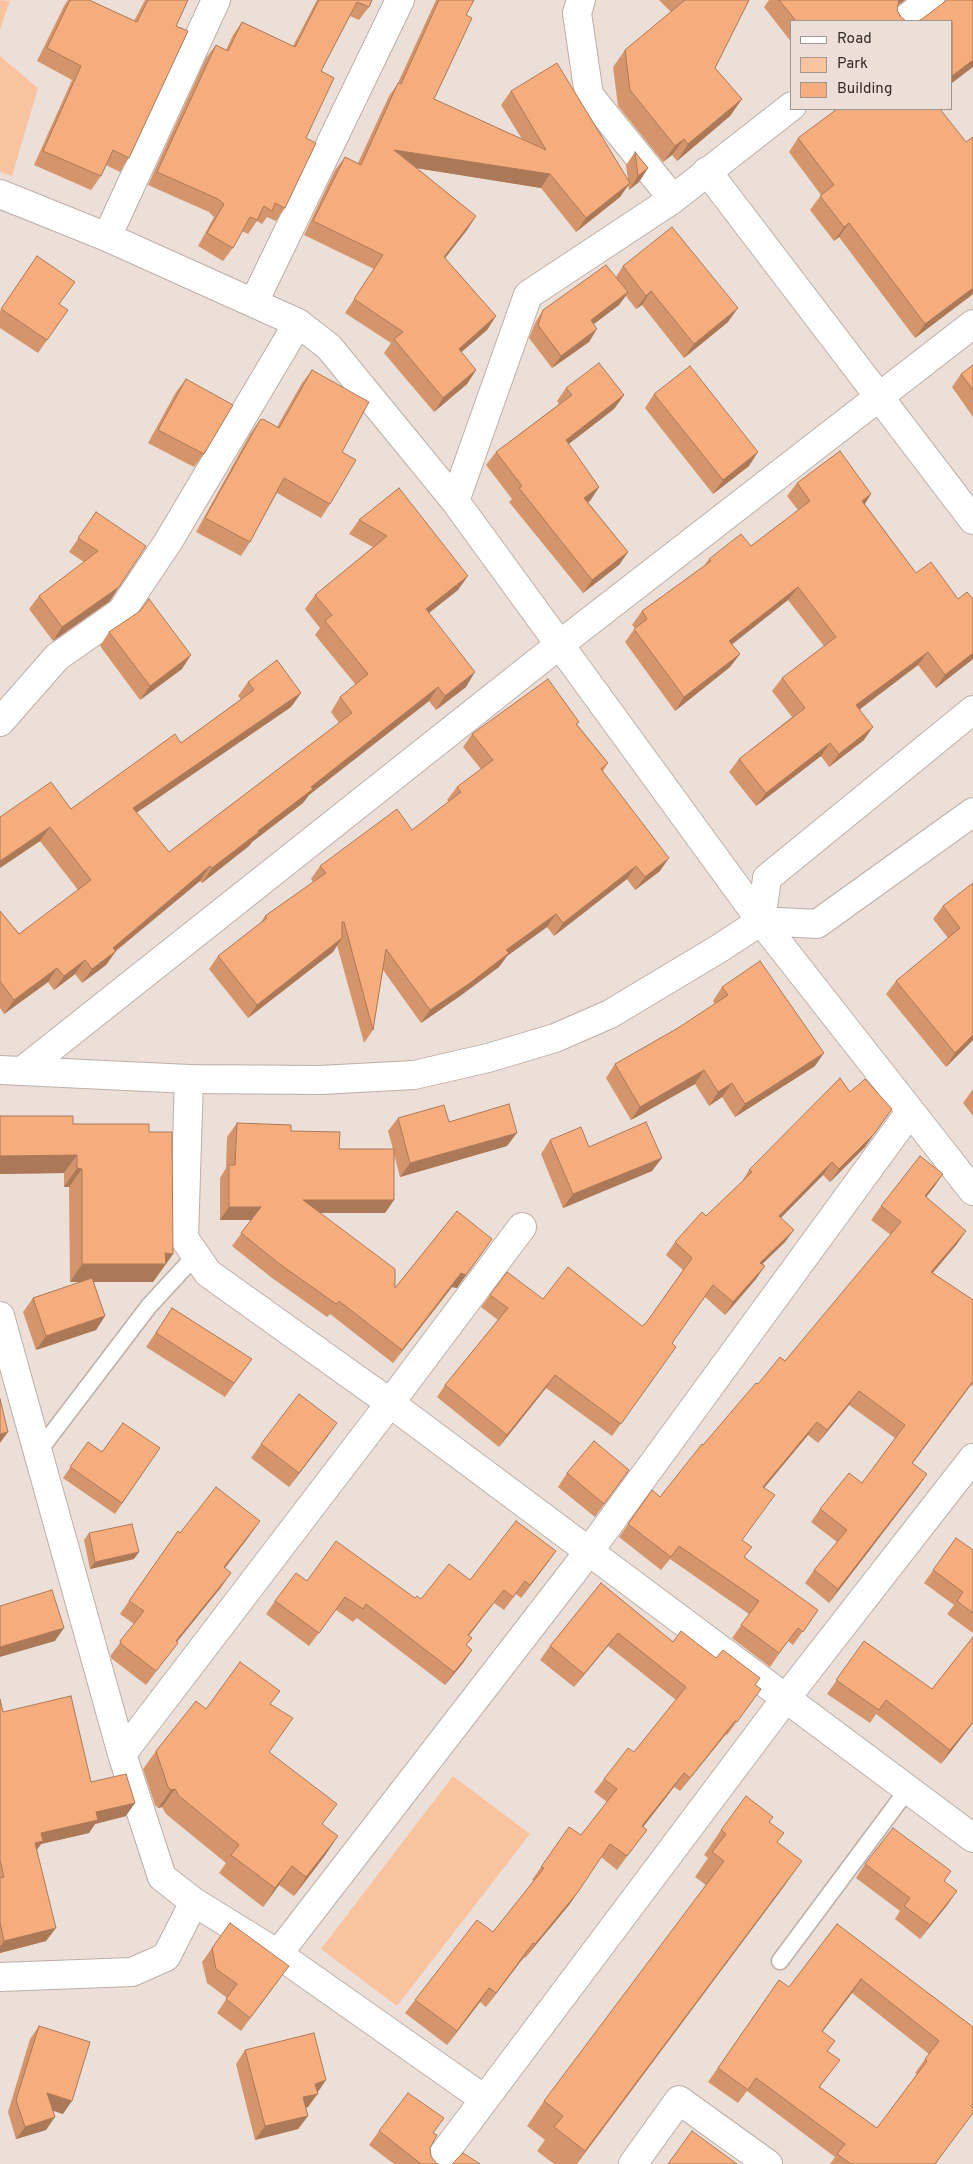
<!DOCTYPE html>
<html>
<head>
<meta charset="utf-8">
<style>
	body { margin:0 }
	#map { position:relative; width:973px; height:2164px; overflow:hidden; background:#ecdfd7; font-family:Overpass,sans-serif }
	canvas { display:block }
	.legend { position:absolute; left:790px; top:20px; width:162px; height:90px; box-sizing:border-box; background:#ecdfd7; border:1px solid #a19791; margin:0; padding:6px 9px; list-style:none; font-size:15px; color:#312c29 }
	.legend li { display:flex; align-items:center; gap:10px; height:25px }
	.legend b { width:25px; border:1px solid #a19791 }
</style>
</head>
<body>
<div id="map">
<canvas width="973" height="2164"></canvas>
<ul class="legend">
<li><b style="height:6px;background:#fff"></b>Road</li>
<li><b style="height:14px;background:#fac3a0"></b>Park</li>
<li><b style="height:14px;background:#f6ad7d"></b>Building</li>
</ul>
</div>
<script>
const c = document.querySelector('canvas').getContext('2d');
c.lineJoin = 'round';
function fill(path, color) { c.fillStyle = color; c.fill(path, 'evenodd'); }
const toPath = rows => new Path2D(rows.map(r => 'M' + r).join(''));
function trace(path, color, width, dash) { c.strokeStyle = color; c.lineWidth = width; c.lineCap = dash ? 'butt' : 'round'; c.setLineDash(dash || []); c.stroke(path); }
fill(toPath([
	[0,0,10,1,0,29],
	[0,56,38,88,12,176,0,172],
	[453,1776,530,1834,397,2006,321,1949]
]), '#fac3a0');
const service = toPath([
	[38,1452,149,1306,196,1255],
	[780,1961,908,1789]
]);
const minor = toPath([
	[581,0,577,13,589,95,673,199],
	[903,21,930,0],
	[707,171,973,520],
	[0,194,107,237,298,323,329,347,455,501,761,921],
	[107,237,216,0],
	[254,302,400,0],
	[455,501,528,295,673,199,792,106],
	[0,722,57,657,121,612,168,542,298,323],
	[22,1071,559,645,973,324],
	[189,1079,184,1238,208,1273,390,1403,973,1838],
	[0,1316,122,1754,162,1877,194,1902,278,1954,484,2099],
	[122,1754,390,1403,522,1227],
	[278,1954,590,1550,910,1112],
	[0,1977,132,1972,166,1957,194,1902],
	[436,2164,786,1698,973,1458],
	[633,2164,679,2100,768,2164]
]);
const tertiary = toPath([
	[973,710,767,878,761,921,817,924,973,812],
	[0,1070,189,1079,320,1080,414,1075,488,1058,555,1038,610,1014,720,948,761,921,973,1191]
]);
trace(service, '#bcafa8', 19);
trace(minor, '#bcafa8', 30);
trace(tertiary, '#bcafa8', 30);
trace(service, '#fff', 16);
trace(minor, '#fff', 28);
trace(tertiary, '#fff', 28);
fill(toPath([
	[68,0,89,0,134,21,145,0,188,0,176,26,129,158,120,172,106,165,101,176,91,190,34,165,72,80,37,61,64,6],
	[317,0,372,0,369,7,359,20,350,16,321,71,306,138,285,208,276,221,267,217,262,224,257,221,248,234,242,231,233,248,223,261,198,246,214,217,209,212,148,185,206,58,216,45,226,50,233,35,242,22,293,46],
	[436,0,474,0,466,15,434,99,522,139,501,105,511,91,628,180,626,165,635,152,648,168,639,182,629,190,628,185,620,197,576,232,541,188,417,168,476,216,467,230,445,258,496,316,487,330,461,352,476,370,467,384,434,412,384,353,391,343,345,313,374,269,304,235,335,170,345,157,358,163,389,96,397,85],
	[659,0,749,0,715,68,742,99,730,116,677,161,672,155,663,162,618,106,613,67,625,50,671,12],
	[769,0,905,0,898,5,897,10,901,17,906,21,792,21,792,43,764,7],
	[798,138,973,294,915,338,839,237,834,241,810,210,821,195,789,152],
	[37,256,59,304,68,310,38,353,0,328,0,311],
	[623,266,728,322,684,358,642,305,636,309,626,296,619,305,594,324,589,342,552,368,529,338,535,323,543,310,616,277],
	[973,365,973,417,952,387,961,374],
	[312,370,342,452,330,504,321,518,277,493,250,542,241,556,196,532,250,434,260,420,277,427,302,383],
	[186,379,204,454,194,467,148,443,176,392],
	[566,388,624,395,614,409,568,444,599,487,590,501,588,502,628,552,619,565,583,593,509,502,512,499,486,465,496,452,559,404,557,401],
	[654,394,749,466,713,494,645,408],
	[797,483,871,494,865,504,916,573,958,599,973,599,973,659,936,688,918,665,860,709,864,740,829,767,821,756,756,806,729,772,739,759,792,717,772,691,782,678,824,646,788,600,732,644,740,654,730,667,675,711,625,642,635,628,632,625,642,611,704,566,709,559,751,546,798,510,787,496],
	[399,488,458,590,429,613,466,687,436,710,429,701,309,795,303,803,252,842,249,846,202,883,200,881,116,951,106,965,82,983,75,974,54,990,48,982,4,1014,0,1008,0,911,19,934,78,890,40,841,0,868,71,809,181,743,241,699,238,696,248,682,301,693,291,707,136,813,169,852,339,723,331,712,340,697,356,685,315,635,320,628,305,609,315,595,373,547,349,534,359,520],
	[96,512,110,601,53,641,29,609,39,596,84,562,69,552],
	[109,632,182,669,140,700,100,646],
	[579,722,577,724,608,763,603,771,660,871,635,890,627,879,554,936,547,927,507,956,499,967,460,996,421,1023,383,970,373,1030,364,1043,337,945,333,952,248,1018,209,969,218,956,261,922,265,916,313,882,311,879,320,866,412,830,449,802,447,800,457,787,481,769,463,747,472,734],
	[973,883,973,1040,946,1067,886,994,896,981,948,938,933,919,943,906],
	[722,987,815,1066,735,1117,722,1097,709,1106,695,1084,631,1120,606,1078,615,1064,678,1028,715,1004,713,1001],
	[973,1089,973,1116,963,1103],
	[0,1116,149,1132,173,1254,153,1282,94,1282,105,1316,96,1330,36,1350,23,1312,33,1298,80,1282,70,1282,69,1187,64,1187,64,1173,0,1174],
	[398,1118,449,1122,507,1146,400,1177,394,1154,394,1200,385,1213,320,1213,395,1288,457,1211,457,1288,452,1287,393,1363,330,1314,327,1317,272,1278,232,1246,251,1220,220,1220,220,1178,226,1168,227,1137,237,1123,291,1131,339,1149,393,1149,388,1131],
	[550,1140,589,1147,652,1171,563,1208,541,1154],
	[865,1147,830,1182,823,1175,781,1217,785,1242,762,1264,756,1279,725,1315,705,1297,672,1343,676,1347,612,1436,546,1388,499,1447,437,1397,445,1385,498,1320,481,1307,490,1295,543,1299,642,1326,646,1323,683,1270,666,1255,675,1242,706,1216,741,1183,749,1170],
	[934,1187,926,1197,957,1244,933,1273,973,1300,973,1386,971,1385,912,1464,927,1474,918,1487,829,1603,805,1583,814,1570,837,1542,811,1522,820,1509,862,1483,895,1438,849,1405,818,1443,808,1435,764,1488,742,1540,744,1557,818,1610,793,1645,788,1641,770,1667,732,1638,749,1614,670,1559,661,1570,619,1537,652,1490,660,1497,703,1445,758,1384,785,1361,891,1235,871,1220,881,1206],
	[172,1308,252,1359,225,1397,146,1347],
	[328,1436,289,1487,251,1458,261,1444],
	[88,1442,102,1452,160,1448,115,1514,63,1478],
	[629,1470,595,1517,558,1487,567,1473],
	[178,1531,180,1533,250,1535,225,1568,222,1586,177,1642,168,1656,146,1685,111,1658,111,1655,134,1624,120,1614],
	[89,1533,134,1559,90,1569,84,1540],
	[956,1538,973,1550,973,1633,947,1614,954,1605,924,1583],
	[556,1551,521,1598,516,1594,504,1610,494,1603,469,1636,472,1638,466,1645,472,1650,463,1663,445,1685,357,1618,353,1622,336,1610,309,1646,266,1614,275,1601,307,1581,421,1599,470,1580],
	[601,1583,673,1642,716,1658,761,1689,727,1735,726,1734,680,1791,674,1787,643,1827,637,1843,617,1870,601,1857,569,1905,525,1958,524,1957,486,2007,480,2002,447,2045,405,2013,415,2000,493,1932,534,1881,532,1880,569,1827,581,1835,607,1802,594,1792,604,1779,634,1752,676,1700,608,1646,574,1687,540,1660,550,1646],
	[973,1637,973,1723,941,1764,876,1714,870,1723,827,1694,864,1641,932,1689],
	[0,1699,3,1712,91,1782,126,1816,95,1824,89,1833,41,1844,37,1850,46,1941,0,1953],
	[270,1704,269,1752,323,1824,326,1854,294,1896,279,1885,263,1907,219,1873,226,1863,166,1814,162,1807,158,1808,155,1805,143,1769,156,1751,206,1709],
	[769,1822,777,1842,785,1885,577,2164,554,2164,537,2151,545,2140,527,2126,544,2101,706,1885,695,1877,708,1858,704,1855,721,1830],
	[865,1864,944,1881,948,1904,920,1939,895,1919,900,1911,856,1878],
	[230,1923,279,1980,241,2031,217,2013,227,1998,207,1983,202,1962],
	[837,1924,973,2027,972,2106,936,2164,830,2164,835,2157,747,2091,738,2103,708,2082,779,1980,789,1987],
	[852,1993,929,2054,915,2073,917,2074,877,2128,820,2087,830,2073,828,2051,835,2041,822,2032],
	[39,2026,63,2114,53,2110,46,2130,16,2139,8,2112,30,2039],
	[245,2050,317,2092,318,2094,308,2107,306,2108,308,2116,298,2129,255,2140,236,2064],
	[379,2131,430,2148,431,2156,436,2163,439,2164,394,2164,369,2145]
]), '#d4956c');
fill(toPath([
	[899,0,905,0,893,9],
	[973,60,973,67,952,83,952,76],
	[742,99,730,116,677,161,688,144],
	[684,139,672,155,663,162,675,146],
	[394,150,550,174,541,188,384,163],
	[648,168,639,182,629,190,638,176],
	[630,183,620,197,576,232,586,218],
	[476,216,467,230,435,271,444,257],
	[849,223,839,237,834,241,844,227],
	[973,288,973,294,915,338,925,324],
	[651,291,642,305,636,309,646,296],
	[628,292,619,305,582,333,591,320],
	[738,308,728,322,684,358,694,344],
	[496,316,487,330,449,363,459,349],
	[597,329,589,342,552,368,561,356],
	[476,370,467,384,434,412,443,398],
	[624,395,614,409,556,454,566,440],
	[758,452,749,466,713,494,723,480],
	[599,487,590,501,575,511,584,498],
	[871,494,862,508,862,501],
	[628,552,619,565,583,593,592,580],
	[468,576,458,590,416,623,426,609],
	[119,587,110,601,53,641,62,627],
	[798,587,788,600,720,654,729,641],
	[928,652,918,665,847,719,856,705],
	[973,653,973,659,936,688,945,675],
	[740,654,730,667,675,711,684,697],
	[191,655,182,669,140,700,150,686],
	[475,672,466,687,436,710,445,696],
	[438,687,429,701,309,795,303,803,252,842,249,846,202,883,212,868,311,787],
	[301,693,291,707,123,822,133,808],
	[873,727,864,740,829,767,839,754],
	[830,743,821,756,756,806,766,793],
	[50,827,40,841,0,868,0,861],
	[669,858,660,871,635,890,645,877],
	[210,866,200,881,113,953,116,951,106,965,82,983,92,969,113,948],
	[636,866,627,879,554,936,563,923],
	[556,914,547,927,507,956,499,967,460,996,421,1023,430,1010,506,950],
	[342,938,333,952,248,1018,257,1005],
	[85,960,75,974,54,990,64,976],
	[57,968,48,982,4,1014,14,1000],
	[973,1035,973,1040,946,1067,955,1053],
	[824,1053,815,1066,735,1117,745,1104],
	[704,1070,695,1084,631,1120,640,1107],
	[732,1083,722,1097,709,1106,718,1092],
	[892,1109,865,1147,830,1182,839,1169],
	[517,1133,507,1146,400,1177,410,1163],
	[77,1155,64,1173,0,1174,0,1156],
	[662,1158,652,1171,563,1208,573,1194],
	[832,1162,823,1175,771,1228,779,1216],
	[77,1168,82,1169,69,1187,64,1187],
	[943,1174,934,1187,916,1210,925,1196],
	[303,1200,394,1200,385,1213,293,1213],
	[229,1207,261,1207,252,1220,220,1220],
	[794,1230,785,1242,751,1275,760,1263],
	[966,1231,957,1244,922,1285,931,1272],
	[492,1239,457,1288,452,1287,393,1363,461,1273],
	[165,1253,173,1254,153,1282,70,1282,82,1264],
	[765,1266,756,1279,725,1315,733,1302],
	[105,1316,96,1330,36,1350,46,1336],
	[555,1375,546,1388,499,1447,507,1435],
	[973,1382,971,1385,903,1476,912,1463],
	[859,1391,849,1405,818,1443,827,1430],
	[817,1422,808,1435,754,1500,763,1487],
	[337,1423,328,1436,289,1487,299,1473],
	[8,1432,0,1443,0,1434],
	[927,1474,918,1487,829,1603,838,1589],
	[260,1521,250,1535,215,1581,224,1567],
	[556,1551,546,1565,521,1598,530,1585],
	[139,1552,134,1559,90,1569,95,1562],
	[231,1573,222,1586,166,1655,176,1641],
	[504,1590,494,1603,458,1648,468,1635],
	[64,1628,55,1641,0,1657,0,1647],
	[618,1633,608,1646,574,1687,584,1674],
	[472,1650,463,1663,445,1685,454,1672],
	[735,1721,726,1734,680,1791,690,1778],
	[973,1722,973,1723,941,1764,950,1750],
	[684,1773,674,1787,633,1840,642,1826],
	[175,1789,162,1807,158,1808,171,1790],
	[135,1803,126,1816,95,1824,89,1833,41,1844,34,1854,32,1846,41,1833,96,1812],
	[338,1836,326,1854,294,1896,306,1877],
	[802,1861,785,1885,576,2164,585,2151],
	[292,1866,279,1885,263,1907,275,1888],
	[957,1891,948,1904,920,1939,930,1925],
	[578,1892,569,1905,525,1958,535,1944],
	[56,1928,46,1941,0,1953,0,1947,4,1941],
	[533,1943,524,1957,486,2007,496,1993],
	[861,1979,852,1993,812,2045,822,2031],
	[489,1988,480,2002,447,2045,457,2031],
	[326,2080,308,2107,294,2110,303,2097,315,2084],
	[47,2093,72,2101,63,2114,38,2106],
	[308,2116,298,2129,255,2140,265,2126],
	[55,2117,46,2130,16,2139,25,2127]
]), '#ac7958');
const building = toPath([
	[70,0,89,0,137,22,148,0,188,0,176,26,188,31,129,158,113,150,101,176,43,151,81,66,47,48,70,0],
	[319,0,372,0,369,7,357,2,321,71,334,78,306,138,316,143,285,208,275,203,272,211,264,206,257,220,250,217,233,248,207,233,224,204,218,199,157,172,216,45,228,51,242,22,295,47,319,0],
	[439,0,474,0,466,15,472,18,434,99,546,150,511,91,557,63,630,183,586,218,550,174,394,150,476,216,444,257,496,316,459,349,476,370,443,398,394,339,403,332,354,299,383,255,313,221,345,157,361,165,398,83,401,84,439,0],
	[685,0,749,0,715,68,742,99,688,144,684,139,675,146,630,90,625,50,685,0],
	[779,0,899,0,897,10,901,17,906,21,796,21,779,0],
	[947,0,973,0,973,60,952,76,952,21,918,21,922,19,947,0],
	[837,109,940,109,966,142,973,137,973,288,925,324,849,223,844,227,820,196,834,185,798,138,837,109],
	[635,152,648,168,638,176,635,152],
	[672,227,738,308,694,344,651,291,646,296,623,266,672,227],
	[37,256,75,282,59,304,68,310,47,340,1,309,37,256],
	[606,265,628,292,591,320,597,329,561,356,538,325,543,310,606,265],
	[599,363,624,395,566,440,599,487,584,498,628,552,592,580,519,488,522,486,496,452,572,395,566,388,599,363],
	[973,365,973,390,961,374,973,365],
	[690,366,758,452,723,480,654,394,690,366],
	[312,370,369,402,342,452,356,460,330,504,284,478,250,542,205,518,260,420,263,419,279,428,312,370],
	[186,379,233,405,204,454,158,430,186,379],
	[840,451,871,494,862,501,916,573,931,562,958,599,967,592,973,599,973,653,945,675,928,652,856,705,873,727,839,754,830,743,766,793,739,759,805,708,782,678,836,637,798,587,729,641,740,654,684,697,634,629,647,619,642,611,711,561,709,559,741,534,751,546,810,501,797,483,840,451],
	[399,488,468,576,426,609,475,672,445,696,438,687,311,787,313,789,258,831,259,832,212,868,210,866,113,948,116,951,92,969,85,960,64,976,57,968,14,1000,0,981,0,911,19,934,91,880,50,827,0,861,0,817,51,782,71,809,175,734,181,743,254,690,248,682,277,660,301,693,133,808,169,852,352,713,340,697,368,674,325,621,332,615,315,595,387,536,359,520,399,488],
	[96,512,146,546,119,587,62,627,39,596,98,551,78,538,96,512],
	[149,599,191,655,150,686,109,632,140,611,149,599],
	[548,679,579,722,576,724,608,763,601,769,669,858,645,877,636,866,563,923,556,914,506,950,509,953,470,983,430,1010,386,949,373,1030,344,922,342,922,342,938,257,1005,218,956,267,918,265,916,326,873,320,866,397,809,412,830,461,792,457,787,493,760,472,734,548,679],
	[973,883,973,1035,955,1053,896,981,960,928,943,906,973,883],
	[760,961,824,1053,745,1104,732,1083,718,1092,704,1070,640,1107,615,1064,678,1028,728,995,722,987,760,961],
	[840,1078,850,1092,865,1079,892,1109,874,1134,839,1169,832,1162,779,1216,794,1230,760,1263,765,1266,733,1302,713,1285,672,1343,676,1347,621,1424,555,1375,507,1435,445,1385,508,1308,490,1295,507,1272,543,1299,568,1267,642,1326,646,1323,692,1258,675,1242,702,1212,706,1216,752,1172,749,1170,840,1078],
	[509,1104,517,1133,410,1163,398,1118,444,1105,449,1122,509,1104],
	[0,1116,73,1116,73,1124,149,1124,149,1132,172,1132,173,1254,165,1253,166,1264,82,1264,82,1169,77,1168,77,1155,0,1156,0,1116],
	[646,1122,662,1158,573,1194,550,1140,581,1127,589,1147,646,1122],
	[237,1123,291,1125,291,1131,340,1132,339,1149,394,1149,394,1200,303,1200,395,1269,395,1288,457,1211,492,1239,466,1275,461,1273,402,1350,339,1301,336,1304,281,1265,241,1233,261,1207,229,1207,229,1165,235,1165,237,1123],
	[920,1156,943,1174,925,1196,966,1231,931,1272,973,1300,973,1381,912,1463,927,1474,838,1589,814,1570,847,1530,820,1509,849,1473,862,1483,905,1425,859,1391,827,1430,817,1422,763,1487,775,1495,742,1540,752,1547,744,1557,818,1610,803,1632,798,1628,779,1653,741,1625,759,1601,679,1546,671,1557,628,1524,652,1490,660,1497,702,1444,703,1445,756,1383,758,1384,780,1357,785,1361,901,1222,881,1206,920,1156],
	[92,1278,105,1316,46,1336,33,1298,92,1278],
	[172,1308,252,1359,234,1383,156,1333,172,1308],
	[299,1394,337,1423,299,1473,261,1444,299,1394],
	[0,1399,8,1432,0,1434,0,1399],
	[123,1423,160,1448,122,1503,70,1467,88,1442,102,1452,123,1423],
	[594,1441,629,1470,604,1504,567,1473,594,1441],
	[216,1487,260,1521,224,1567,231,1573,176,1641,178,1643,156,1671,121,1644,120,1641,144,1611,129,1601,178,1531,180,1533,216,1487],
	[516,1521,556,1551,530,1585,525,1581,513,1597,504,1590,468,1635,472,1638,466,1645,472,1650,454,1672,366,1604,363,1609,345,1597,319,1633,275,1601,296,1573,307,1581,336,1541,415,1598,417,1596,421,1599,449,1564,470,1580,516,1521],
	[132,1524,139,1552,95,1562,89,1533,132,1524],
	[956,1538,973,1550,973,1613,957,1601,963,1592,933,1570,956,1538],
	[601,1583,673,1642,681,1631,716,1658,723,1650,760,1678,755,1685,761,1689,737,1722,735,1721,690,1778,684,1773,642,1826,647,1830,627,1856,610,1844,578,1892,535,1944,533,1943,496,1993,489,1988,457,2031,415,2000,477,1920,493,1932,544,1868,541,1867,569,1827,581,1835,617,1789,604,1779,628,1748,634,1752,686,1687,618,1633,584,1674,550,1646,601,1583],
	[52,1590,64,1628,0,1647,0,1606,52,1590],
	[973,1637,973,1722,950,1750,886,1700,879,1710,836,1680,864,1641,932,1689,973,1637],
	[240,1662,280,1691,270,1704,293,1718,269,1752,337,1804,322,1824,338,1836,306,1877,292,1866,275,1888,231,1855,239,1845,179,1796,175,1789,171,1790,168,1787,156,1751,196,1701,206,1709,240,1662],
	[71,1696,91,1782,126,1774,135,1803,96,1812,98,1820,41,1833,43,1841,35,1843,56,1928,4,1941,0,1922,0,1878,4,1877,0,1860,0,1699,3,1712,71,1696],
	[746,1796,773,1817,769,1822,784,1833,777,1842,802,1861,585,2151,554,2127,563,2116,544,2101,724,1861,712,1852,726,1834,721,1830,746,1796],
	[893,1828,951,1871,944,1881,957,1891,930,1925,904,1906,910,1898,865,1864,893,1828],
	[230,1923,289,1966,250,2018,226,1999,237,1984,216,1969,212,1948,230,1923],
	[837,1924,973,2027,973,2104,971,2106,973,2107,973,2113,935,2164,851,2164,837,2154,845,2144,756,2078,748,2090,718,2068,779,1980,789,1987,837,1924],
	[861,1979,939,2041,925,2059,927,2061,877,2128,819,2087,840,2060,827,2051,835,2041,822,2031,861,1979],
	[39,2026,90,2042,72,2101,47,2093,55,2117,25,2127,16,2100,39,2026],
	[314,2033,326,2080,315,2084,318,2094,303,2097,308,2116,265,2126,245,2050,314,2033],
	[408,2093,444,2118,433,2133,437,2135,430,2148,431,2156,436,2163,439,2164,421,2164,379,2131,408,2093],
	[692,2131,737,2164,668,2164,692,2131],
	[463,2153,480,2164,452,2164,463,2153]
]);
fill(building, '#f6ad7d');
trace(building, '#ac7958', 1);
</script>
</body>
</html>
